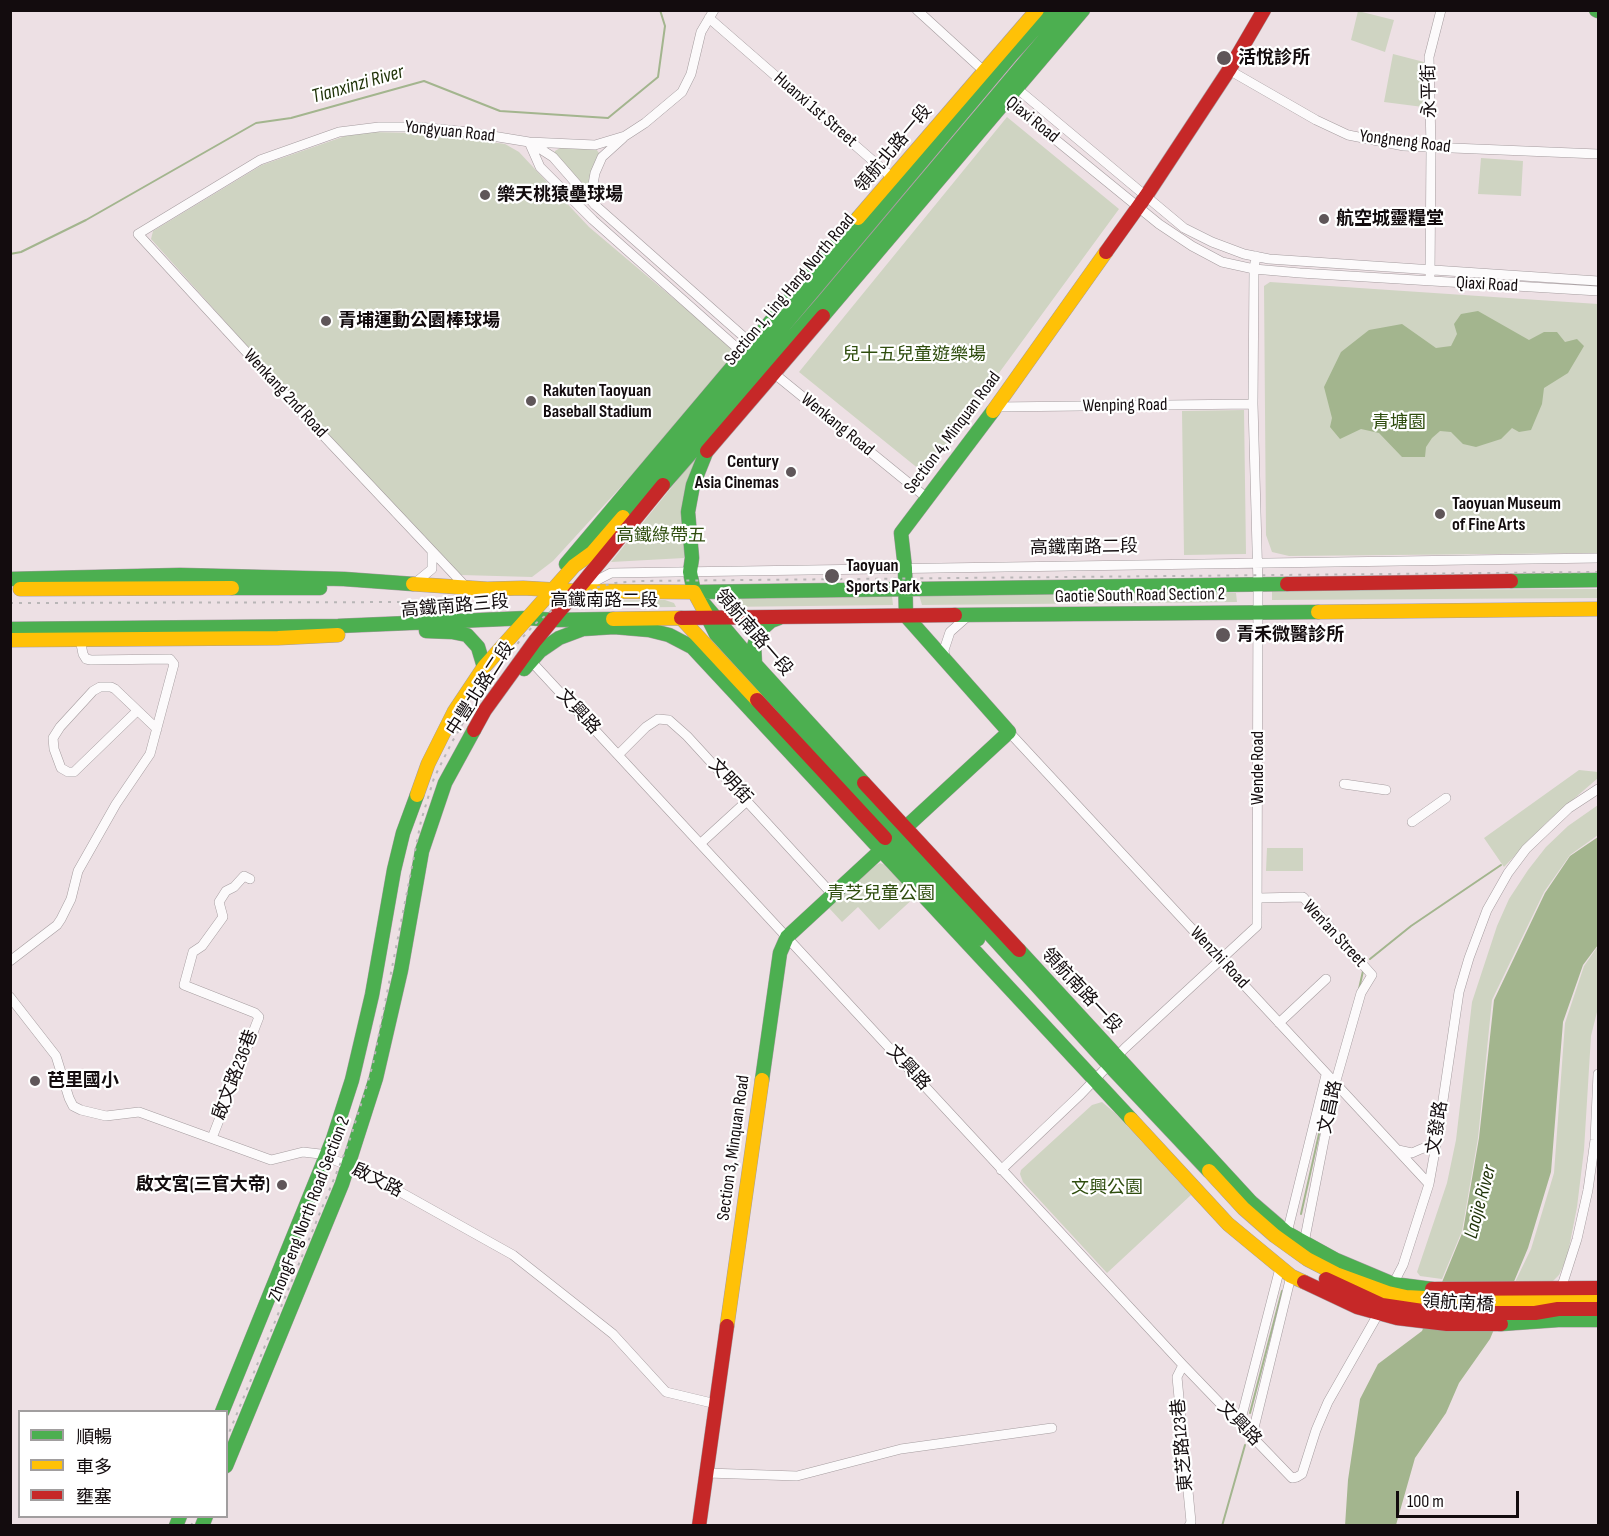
<!DOCTYPE html>
<html>
<head>
<meta charset="utf-8">
<style>
	body { margin:0 }
	#map { position:relative; width:1609px; height:1536px; overflow:hidden; background:#ede0e4; font-family:"Sofia Sans Condensed","Noto Sans TC",sans-serif }
	canvas { display:block }
	.frame { position:absolute; inset:0; border:12px solid #130c0e; pointer-events:none }
	.legend { position:absolute; left:18px; top:1410px; width:210px; height:108px; box-sizing:border-box; background:#fff; border:2px solid #a19e9f; margin:0; padding:8px 10px; list-style:none; font-size:18px; color:#130c0e }
	.legend li { display:flex; align-items:center; gap:12px; height:30px }
	.legend b { width:30px; border:2px solid #a19e9f }
	.scale { position:absolute; left:1396px; top:1491px; width:123px; height:27px; box-sizing:border-box; border:3px solid #130c0e; border-top:0; padding-left:8px; font-size:18px; line-height:21px; white-space:nowrap; color:#130c0e; -webkit-text-stroke:4px #fff; paint-order:stroke }
</style>
</head>
<body>
<div id="map">
<canvas width="1609" height="1536"></canvas>
<div class="frame"></div>
<ul class="legend">
<li><b style="height:8px;background:#4caf50"></b>順暢</li>
<li><b style="height:8px;background:#ffc107"></b>車多</li>
<li><b style="height:8px;background:#c62828"></b>壅塞</li>
</ul>
<div class="scale">100 m</div>
</div>
<script>
const c = document.querySelector('canvas').getContext('2d');
c.lineJoin = 'round';
function fill(path, color) { c.fillStyle = color; c.fill(path, 'evenodd'); }
const toPath = rows => new Path2D(rows.map(r => 'M' + r).join(''));
function trace(path, color, width, dash) { c.strokeStyle = color; c.lineWidth = width; c.lineCap = dash ? 'butt' : 'round'; c.setLineDash(dash || []); c.stroke(path); }
function drawText(font, color, halo, rows, align = 'center') {
  c.font = font + ' "Sofia Sans Condensed","Noto Sans TC",sans-serif'; c.lineWidth = 4.5; c.setLineDash([]); c.textBaseline = 'middle'; c.strokeStyle = halo; c.fillStyle = color; for (const [text, x, y, turn = 0] of rows) {
    c.save(); c.translate(x, y); c.rotate((+turn || 0) * Math.PI / 180); c.textAlign = isNaN(turn) ? turn : align; if (halo) c.strokeText(text, 0, 0); c.fillText(text, 0, 0); c.restore();
  }
}
fill(toPath([
	[1358,11,1394,20,1385,52,1351,40],
	[1393,54,1424,62,1423,107,1384,102],
	[1007,117,1119,209,925,474,799,372],
	[371,132,415,133,470,139,505,144,519,152,589,227,736,351,737,360,553,561,532,577,461,575,353,464,151,239,153,231,262,165,348,135],
	[589,147,596,149,599,153,598,158,588,189,582,189,553,157,555,151,560,148],
	[1481,158,1523,161,1521,196,1478,194],
	[1270,282,1598,304,1598,553,1289,556,1272,552,1266,535,1264,286],
	[1244,410,1246,554,1184,555,1182,411],
	[705,446,684,516,684,558,611,562],
	[1598,589,1598,598,1272,600,1272,590],
	[1236,593,1237,602,922,605,919,595],
	[720,596,892,596,893,605,722,607],
	[665,600,674,603,676,607,571,608,574,601],
	[1579,770,1598,772,1598,778,1546,823,1504,867,1484,838],
	[1598,805,1598,835,1570,855,1544,892,1492,1000,1478,1138,1462,1231,1442,1279,1420,1276,1417,1272,1447,1183,1456,1140,1472,1002,1497,926,1509,899,1528,870,1546,847,1568,826],
	[1267,848,1303,848,1303,871,1266,871],
	[880,863,888,866,916,896,879,930,858,907,842,922,829,908,871,868],
	[1598,946,1598,1008,1591,1036,1584,1150,1577,1207,1567,1258,1559,1275,1553,1281,1515,1282,1531,1249,1554,1173,1565,1023,1584,966],
	[1102,1102,1115,1113,1191,1195,1107,1273,1023,1182,1020,1174,1021,1170,1092,1105]
]), '#cfd4c2');
fill(toPath([
	[1478,311,1529,340,1544,332,1557,332,1565,342,1577,339,1584,346,1568,373,1544,388,1542,404,1531,430,1519,432,1512,428,1501,439,1476,447,1463,444,1451,432,1440,431,1432,438,1426,447,1425,457,1402,457,1379,433,1361,429,1340,439,1330,427,1332,418,1324,387,1341,352,1369,330,1402,324,1436,348,1451,346,1457,334,1454,324,1461,314],
	[1598,837,1598,945,1583,965,1563,1022,1551,1172,1528,1248,1490,1339,1459,1383,1446,1413,1415,1458,1396,1525,1345,1526,1348,1480,1360,1399,1378,1364,1422,1331,1463,1231,1479,1138,1494,1000,1545,893,1570,856]
]), '#a3b58e');
trace(toPath([
	[10,254,21,252,86,220,256,123,291,118,424,81,500,111,608,118,658,77,665,26,660,10],
	[1370,959,1411,926,1501,865],
	[1359,989,1363,971],
	[1301,1214,1326,1103],
	[1250,1413,1282,1291],
	[1222,1526,1245,1445]
]), '#a3b58e', 2);
const street = toPath([
	[917,10,986,73],
	[709,18,895,180],
	[1229,70,1316,120,1348,135,1404,146,1598,154],
	[1014,86,1184,228,1212,242,1244,254,1269,259,1598,281],
	[1002,96,1159,224,1192,246,1222,262,1254,269,1300,273,1598,291],
	[529,142,540,167,593,220,736,347,740,350,749,352],
	[531,143,553,157,595,205,744,337,747,341,748,351],
	[595,205,592,190,595,173,602,157,623,138],
	[1430,276,1431,148,1429,57,1441,10],
	[771,371,927,498],
	[996,407,1253,404],
	[415,583,432,569,432,553],
	[467,588,318,430,138,234,260,160,339,132,379,127,418,127,468,132,529,142,595,145,625,136,645,123,682,92,691,74,701,32,714,10],
	[582,588,611,573,1598,558],
	[945,658,944,650,950,632,968,616],
	[530,660,1183,1365,1292,1478,1297,1477,1302,1474,1316,1430,1328,1402,1381,1309],
	[137,711,74,772,68,772,61,768,54,749,53,738,60,727,93,691,100,687,111,687,115,689,157,729],
	[1009,732,1429,1184],
	[618,755,646,727,658,719,669,720,687,736,832,894],
	[1344,784,1386,790],
	[1412,822,1446,798],
	[701,843,747,801],
	[1259,898,1303,897,1372,975,1361,993,1335,1084,1304,1243],
	[10,961,57,925,61,919,71,899,78,871,116,804,150,754,174,664,170,659,91,660,86,659,83,654,80,639],
	[10,997,56,1056,69,1098,73,1106,81,1110,106,1116,139,1112,271,1160,303,1152,320,1154,368,1174,513,1255,613,1334,666,1392,716,1404],
	[1279,1023,1326,979],
	[212,1138,259,1017,255,1013,184,985,193,952,202,946,223,917,219,902,226,891,234,887,244,876,250,879],
	[1398,1150,1412,1153,1421,1149,1427,1147,1438,1134],
	[1001,1170,1081,1094,1125,1048,1257,926,1258,584,1253,404,1254,269,1256,256],
	[1287,1233,1326,1075],
	[1391,1288,1403,1265,1429,1184,1438,1134,1459,992,1469,958,1487,910,1508,873,1526,849,1569,808,1598,789],
	[1560,1292,1577,1239,1588,1190,1595,1140,1598,1074],
	[1183,1365,1177,1377,1191,1522,1189,1526],
	[1240,1423,1280,1268],
	[1252,1436,1291,1276],
	[707,1473,797,1476,901,1449,1052,1428]
]);
const fast = toPath([
	[1596,10,1598,11],
	[823,316,1083,10],
	[709,431,709,445,693,485,688,512,692,558,690,572,694,592,755,664,864,783],
	[663,485,823,302,1069,10],
	[623,517,1012,54,1052,10],
	[566,564,858,218],
	[10,579,180,575,344,579,413,584],
	[1511,581,1598,580],
	[232,588,320,588],
	[694,592,1287,584],
	[706,614,716,634,1109,1065,1209,1171],
	[955,615,1318,612],
	[10,629,338,626,528,618,553,620,613,619],
	[426,631,452,632,467,635,478,647,484,667],
	[755,664,754,646,757,637,762,629,771,621,779,618],
	[524,669,540,651,559,638,583,629,614,627,649,630,669,635,692,647,1131,1119],
	[885,838,978,939],
	[1019,950,1251,1202,1287,1233,1336,1260,1393,1284,1432,1289],
	[762,1080,780,953,787,937,1009,732,906,616,905,568,901,533,993,411],
	[1501,1324,1558,1320,1598,1320],
	[222,1412,333,1139,352,1080,372,995,394,870,403,833,417,795],
	[226,1466,342,1184,376,1078,401,970,422,851,445,783,474,730],
	[176,1526,180,1516],
	[202,1526,206,1516]
]);
const slow = toPath([
	[858,218,1037,10],
	[993,411,1106,252],
	[413,584,487,589,523,588,576,591,694,592,706,614],
	[20,589,232,588],
	[1318,612,1598,609],
	[613,619,681,618,757,700],
	[10,640,278,638,338,635],
	[417,795,428,764,454,712,484,667,574,566,592,553,623,517],
	[1131,1119,1228,1224,1291,1276,1304,1282],
	[1209,1171,1243,1208,1275,1236,1307,1259,1336,1274,1388,1293,1406,1297,1499,1302,1598,1298],
	[727,1326,762,1080]
]);
const jam = toPath([
	[1106,252,1146,196,1229,70,1264,10],
	[707,451,823,316],
	[1287,584,1511,581],
	[681,618,955,615],
	[757,700,885,838],
	[474,730,485,710,535,641,663,485],
	[864,783,1019,950],
	[1326,1279,1382,1305,1436,1313,1535,1313,1558,1309,1598,1309],
	[1304,1282,1357,1307,1397,1318,1447,1324,1501,1324],
	[1432,1289,1598,1288],
	[699,1526,727,1326]
]);
trace(street, '#a59c9f', 10);
trace(fast, '#a59c9f', 15);
trace(slow, '#a59c9f', 15);
trace(jam, '#a59c9f', 15);
trace(street, '#fcfafb', 9);
trace(fast, '#4caf50', 14);
trace(slow, '#ffc107', 14);
trace(jam, '#c62828', 14);
trace(toPath([
	[10,603,415,602],
	[226,1440,348,1145,365,1092,373,1064,421,821,434,778,452,742,478,697,521,639,535,624,556,607,595,588,615,583,640,581,1598,572],
	[191,1526,195,1516]
]), '#b9b6b7', 2, [3, 6]);
for (const [x, y, r, color] of [
	[1224,58,8,"#5f5659"],
	[485,195,6,"#5f5659"],
	[1324,219,6,"#5f5659"],
	[326,321,6,"#5f5659"],
	[531,401,6,"#5f5659"],
	[791,472,6,"#5f5659"],
	[1440,514,6,"#5f5659"],
	[832,576,8,"#5f5659"],
	[1223,635,8,"#5f5659"],
	[35,1081,6,"#5f5659"],
	[282,1185,6,"#5f5659"]
]) { const dot = new Path2D(); dot.arc(x, y, r, 0, 2 * Math.PI); c.fillStyle = color; c.fill(dot); trace(dot, '#fff', 2); }
drawText('bold 18px', '#130c0e', '#fff', [
	["活悅診所",1238,58],
	["樂天桃猿壘球場",497,195],
	["航空城靈糧堂",1336,219],
	["青埔運動公園棒球場",338,321],
	["Rakuten Taoyuan",543,391],
	["Baseball Stadium",543,412],
	["Century",779,462,"right"],
	["Asia Cinemas",779,483,"right"],
	["Taoyuan Museum",1452,504],
	["of Fine Arts",1452,525],
	["Taoyuan",846,566],
	["Sports Park",846,587],
	["青禾微醫診所",1236,635],
	["芭里國小",47,1081],
	["啟文宮(三官大帝)",270,1185,"right"]
], 'left');
drawText('18px', '#130c0e', '#fff', [
	["永平街",1430,91,-91],
	["Huanxi 1st Street",815,110,41],
	["Qiaxi Road",1032,120,39],
	["Yongyuan Road",450,132,6],
	["Yongneng Road",1405,142,7],
	["領航北路一段",894,149,-50],
	["Qiaxi Road",1487,285,3],
	["Section 1, Ling Hang North Road",790,290,-50],
	["Wenkang 2nd Road",285,394,47],
	["Wenping Road",1125,406,-1],
	["Wenkang Road",837,425,39],
	["Section 4, Minquan Road",953,433,-53],
	["高鐵南路二段",1084,548,-1],
	["Gaotie South Road Section 2",1140,596,-1],
	["高鐵南路二段",604,601],
	["高鐵南路三段",455,607,-5],
	["領航南路一段",753,633,49],
	["中豐北路二段",481,689,-57],
	["文興路",578,712,47],
	["Wende Road",1258,768,-90],
	["文明街",730,782,47],
	["Wen'an Street",1334,934,47],
	["Wenzhi Road",1219,958,47],
	["領航南路一段",1081,991,47],
	["文興路",908,1068,47],
	["啟文路236巷",236,1075,-69],
	["文昌路",1331,1107,-78],
	["文發路",1438,1128,-81],
	["Section 3, Minquan Road",734,1148,-82],
	["啟文路",377,1181,26],
	["ZhongFeng North Road Section 2",310,1209,-69],
	["領航南橋",1458,1304,3],
	["文興路",1239,1424,46],
	["東芝路123巷",1183,1445,-95]
]);
drawText('18px', '#2f4d0e', '#fff', [
	["兒十五兒童遊樂場",914,355],
	["青塘園",1399,423],
	["高鐵綠帶五",661,536],
	["青芝兒童公園",881,894],
	["文興公園",1107,1188]
]);
drawText('italic 20px', '#1d3106', '#fff', [
	["Tianxinzi River",358,85,-16],
	["Laojie River",1481,1202,-75]
]);
</script>
</body>
</html>
